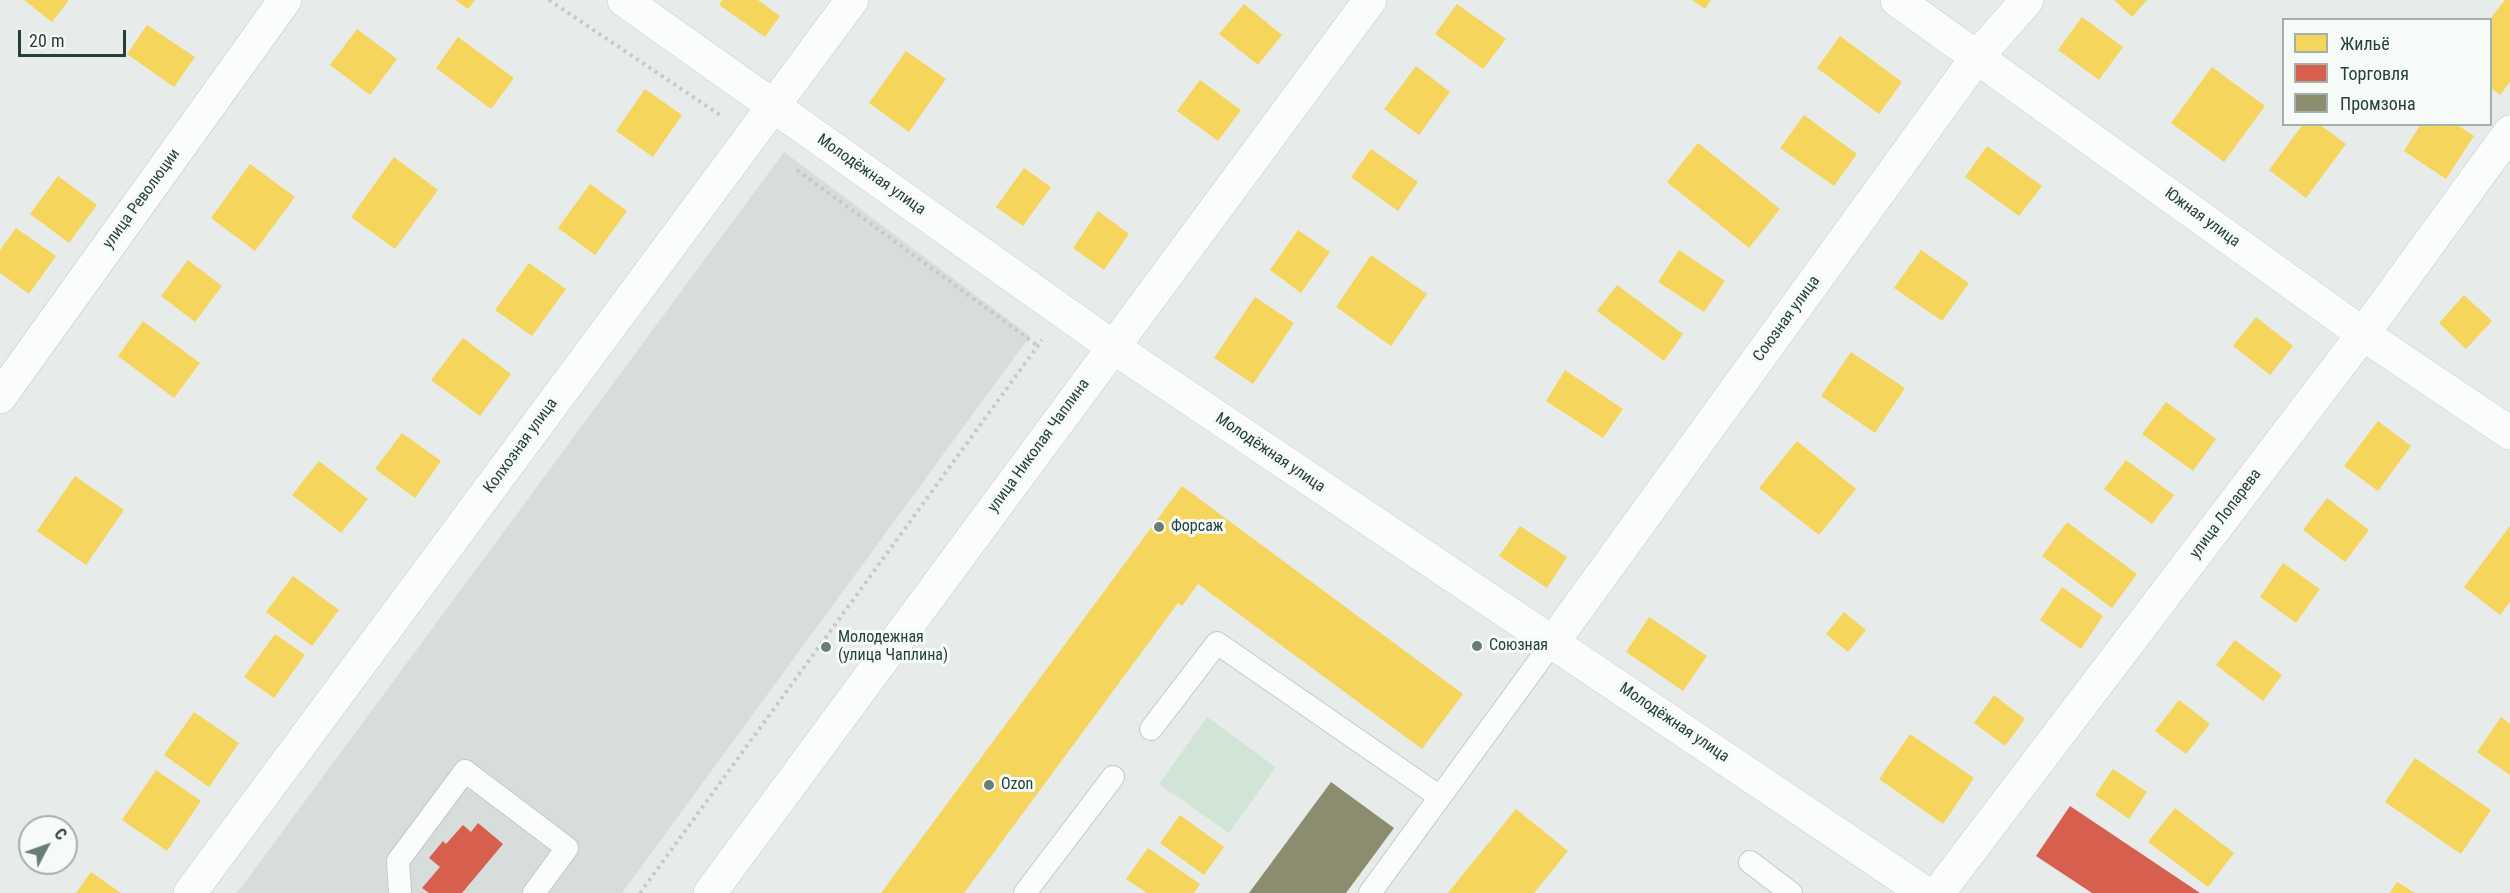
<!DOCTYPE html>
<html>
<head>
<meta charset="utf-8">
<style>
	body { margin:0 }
	#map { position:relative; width:2510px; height:893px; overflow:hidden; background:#e7ecea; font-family:"Roboto Condensed",sans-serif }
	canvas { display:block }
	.legend { position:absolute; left:2282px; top:18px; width:210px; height:108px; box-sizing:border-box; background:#f6fbf8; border:2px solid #a2b1ab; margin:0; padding:8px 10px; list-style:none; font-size:18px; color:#244137 }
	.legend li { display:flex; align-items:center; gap:12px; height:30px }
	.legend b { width:30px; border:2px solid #a2b1ab }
	.north { position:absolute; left:18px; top:815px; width:60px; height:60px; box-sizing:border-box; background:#f6fbf8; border:2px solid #a2b1ab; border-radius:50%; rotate:49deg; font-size:16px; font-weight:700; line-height:24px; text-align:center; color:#244137 }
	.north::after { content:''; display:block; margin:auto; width:21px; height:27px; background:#687d76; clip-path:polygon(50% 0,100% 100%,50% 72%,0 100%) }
	.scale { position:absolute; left:18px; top:30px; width:108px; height:27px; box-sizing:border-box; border:3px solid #244137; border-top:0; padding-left:8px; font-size:18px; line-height:21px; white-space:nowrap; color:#244137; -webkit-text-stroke:4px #f6fbf8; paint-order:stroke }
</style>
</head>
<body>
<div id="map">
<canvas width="2510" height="893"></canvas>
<ul class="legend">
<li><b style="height:16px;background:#f6d55c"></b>Жильё</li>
<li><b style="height:16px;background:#d6604d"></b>Торговля</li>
<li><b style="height:16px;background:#8c8c6e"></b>Промзона</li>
</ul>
<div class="north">С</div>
<div class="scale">20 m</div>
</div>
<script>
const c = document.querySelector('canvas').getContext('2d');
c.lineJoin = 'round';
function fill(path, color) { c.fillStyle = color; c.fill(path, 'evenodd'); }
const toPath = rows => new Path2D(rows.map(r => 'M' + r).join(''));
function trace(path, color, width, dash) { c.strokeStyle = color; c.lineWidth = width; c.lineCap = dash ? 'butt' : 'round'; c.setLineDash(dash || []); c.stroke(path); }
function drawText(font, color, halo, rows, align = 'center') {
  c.font = font + ' "Roboto Condensed",sans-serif'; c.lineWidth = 6; c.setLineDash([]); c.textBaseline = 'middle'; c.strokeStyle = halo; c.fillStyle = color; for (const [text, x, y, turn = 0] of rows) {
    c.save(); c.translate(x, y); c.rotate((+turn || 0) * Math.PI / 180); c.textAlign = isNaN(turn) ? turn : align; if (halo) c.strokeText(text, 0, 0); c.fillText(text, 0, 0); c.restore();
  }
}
fill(toPath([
	[784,152,1030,336,622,893,237,893]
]), '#d6ddda');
fill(toPath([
	[1207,717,1276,767,1229,833,1159,784]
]), '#d1e5d6');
fill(toPath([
	[24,0,69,0,52,22],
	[455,0,475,0,468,9],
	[722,0,758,0,780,16,765,37,719,5],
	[1692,0,1711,0,1705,9],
	[2114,0,2147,0,2132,17],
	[2505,0,2510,0,2510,82,2500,95,2490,87,2490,19],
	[1244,4,1282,35,1258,65,1219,34],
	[1457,4,1506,39,1483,69,1435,34],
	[2082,17,2123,47,2099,80,2058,50],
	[147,25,195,57,174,87,127,54],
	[357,29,397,59,370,95,330,65],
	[1840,36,1902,82,1879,114,1817,68],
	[458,37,514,78,491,109,436,68],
	[906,51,946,79,909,132,869,103],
	[1416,66,1450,92,1419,135,1384,109],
	[2212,67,2265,106,2224,162,2171,123],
	[1200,80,1241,110,1218,141,1177,111],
	[645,89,682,115,653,157,616,131],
	[1804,115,1857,154,1834,186,1780,148],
	[2303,124,2319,124,2346,144,2306,198,2269,170],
	[2421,124,2456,124,2474,136,2446,179,2404,151],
	[1698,143,1780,209,1749,248,1667,182],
	[1987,146,2042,186,2019,216,1965,177],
	[1371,149,1418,182,1398,211,1351,177],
	[394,157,438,190,395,249,351,217],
	[250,164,295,197,255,251,211,218],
	[1024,168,1051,187,1023,226,996,207],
	[58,176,97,205,69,243,30,214],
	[590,184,627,211,595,255,558,228],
	[1098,211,1129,234,1104,270,1073,248],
	[16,228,56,256,29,294,0,273,0,250],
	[1298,230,1330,252,1301,293,1270,270],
	[1679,250,1725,281,1704,312,1658,282],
	[1921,250,1969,283,1942,321,1894,288],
	[1371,255,1427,294,1391,346,1336,307],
	[188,260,222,286,195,322,161,296],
	[529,263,566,289,532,336,495,310],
	[1617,285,1683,334,1664,361,1597,311],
	[2464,295,2492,321,2466,349,2439,323],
	[1255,297,1294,323,1253,384,1214,358],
	[2256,317,2293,346,2270,375,2233,346],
	[143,321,200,363,174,398,118,356],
	[463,338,511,374,480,416,431,380],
	[1851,352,1905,388,1875,433,1821,396],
	[1565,370,1623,409,1603,438,1546,401],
	[2166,402,2216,439,2193,471,2142,434],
	[2378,421,2411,446,2378,491,2344,466],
	[402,433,441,461,415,498,375,469],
	[1797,441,1856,489,1819,535,1759,488],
	[2126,460,2174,495,2152,524,2104,489],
	[319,461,368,499,341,533,292,495],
	[75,476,124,510,86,565,37,531],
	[1182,486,1463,694,1422,749,1198,584,1182,606,1178,603,964,893,881,893],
	[2327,498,2369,530,2345,562,2303,530],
	[2067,522,2137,574,2112,608,2042,556],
	[1520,526,1567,557,1547,588,1499,556],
	[2510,526,2510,602,2500,615,2464,587],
	[2283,563,2320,589,2296,623,2260,597],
	[293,576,339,610,312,646,266,612],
	[2062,587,2103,616,2081,649,2040,620],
	[1844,612,1866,630,1848,652,1826,634],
	[1649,617,1707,656,1683,691,1626,652],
	[275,634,305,655,274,698,244,677],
	[2235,640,2282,675,2263,701,2216,665],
	[1994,695,2025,719,2005,746,1974,723],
	[2179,700,2210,724,2186,754,2155,731],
	[194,712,239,743,209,787,164,755],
	[2501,717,2510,724,2510,775,2477,752],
	[1910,734,1974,778,1943,824,1879,779],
	[2415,758,2491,810,2461,854,2385,802],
	[2113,769,2147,792,2129,819,2095,795],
	[156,770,201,801,167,851,122,820],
	[2175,808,2234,853,2208,887,2148,842],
	[1516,809,1568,851,1534,893,1448,893],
	[1180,815,1224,847,1204,875,1160,843],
	[1148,848,1200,884,1194,893,1147,893,1126,879],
	[91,872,121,893,76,893],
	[2397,882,2415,893,2390,893]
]), '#f6d55c');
fill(toPath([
	[2070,806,2200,893,2092,893,2036,856],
	[478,823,503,844,462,893,429,893,422,888,440,867,429,858,443,841,446,844,463,825,471,832]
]), '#d6604d');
fill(toPath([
	[1331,782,1394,828,1346,893,1249,893]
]), '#8c8c6e');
const lane = toPath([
	[1151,729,1217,643,1440,797],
	[1750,862,1791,893],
	[400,893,398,861,465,771,567,848,534,893],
	[1025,893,1113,777],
	[1370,893,1553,642]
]);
const street = toPath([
	[1897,0,2363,334,2510,433],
	[0,397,285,0],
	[1553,642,1977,57,2027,0],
	[190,893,852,0],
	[1938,893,2363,334,2510,132]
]);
const secondary = toPath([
	[624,0,1113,347,1925,893],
	[710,893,1370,0]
]);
trace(lane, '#c4c9c7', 24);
trace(street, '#c4c9c7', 34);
trace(secondary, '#c3cac7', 34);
trace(toPath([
	[549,0,723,117],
	[797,170,1038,346],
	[640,893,1042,340]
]), '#c3cbc7', 4, [3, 4.5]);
trace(lane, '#fbfcfc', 22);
trace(street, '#fbfcfc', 33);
trace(secondary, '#fbfcfc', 33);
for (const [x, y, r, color] of [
	[1159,527,6,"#687d76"],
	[1477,646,6,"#687d76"],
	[826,647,6,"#687d76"],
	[989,785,6,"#687d76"]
]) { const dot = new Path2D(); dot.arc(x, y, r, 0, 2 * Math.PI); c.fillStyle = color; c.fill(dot); trace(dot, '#f6fbf8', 2); }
drawText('16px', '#244137', '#f6fbf8', [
	["Молодёжная улица",871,175,35],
	["улица Революции",142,199,-54],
	["Южная улица",2202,218,36],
	["Союзная улица",1787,319,-54],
	["Колхозная улица",521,446,-54],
	["улица Николая Чаплина",1039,446,-54],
	["Молодёжная улица",1270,453,34],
	["улица Лопарева",2226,514,-53],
	["Молодёжная улица",1674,723,34]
]);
drawText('16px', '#244137', '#f6fbf8', [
	["Форсаж",1171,527],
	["Молодежная",838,638],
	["(улица Чаплина)",838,656],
	["Союзная",1489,646],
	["Ozon",1001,785]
], 'left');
</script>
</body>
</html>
